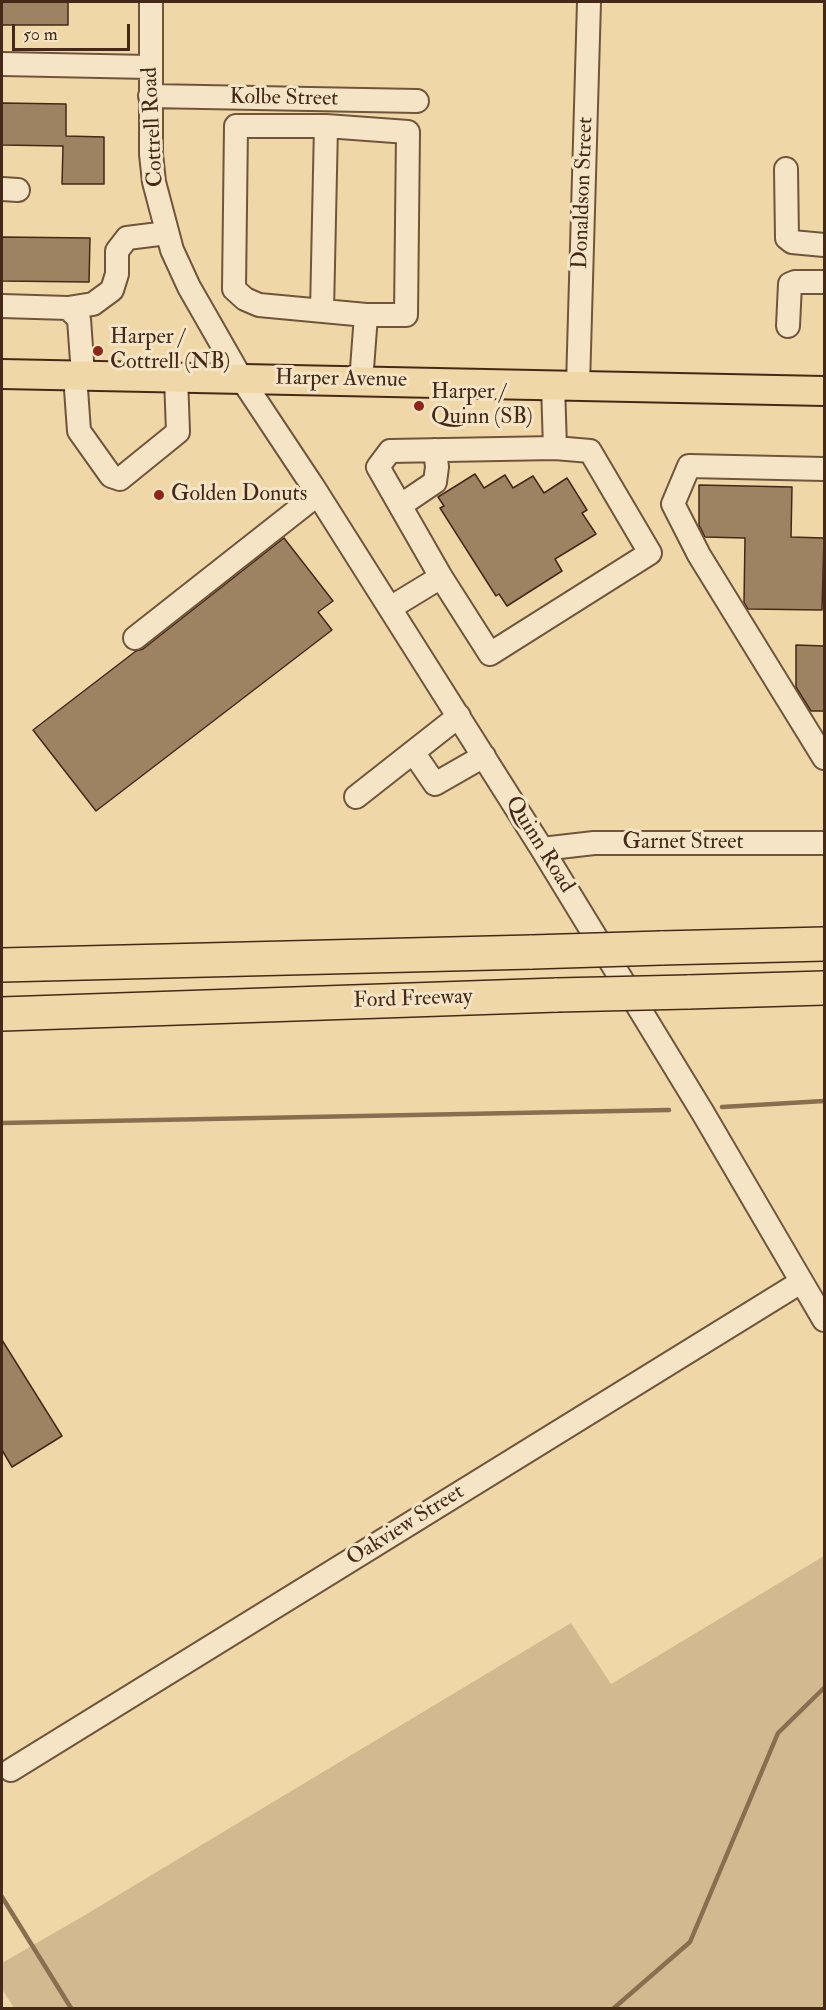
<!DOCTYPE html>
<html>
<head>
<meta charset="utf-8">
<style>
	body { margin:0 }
	#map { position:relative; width:826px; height:2010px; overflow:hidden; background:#f0d7a7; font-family:"IM FELL Double Pica",serif }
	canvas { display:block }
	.frame { position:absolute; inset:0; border:3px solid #452918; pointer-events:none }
	.scale { position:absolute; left:12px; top:24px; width:118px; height:27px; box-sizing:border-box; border:3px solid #452918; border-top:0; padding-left:8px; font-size:18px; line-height:21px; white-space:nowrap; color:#452918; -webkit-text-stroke:4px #f5e5c6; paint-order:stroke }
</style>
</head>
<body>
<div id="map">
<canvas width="826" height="2010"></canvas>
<div class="frame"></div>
<div class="scale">50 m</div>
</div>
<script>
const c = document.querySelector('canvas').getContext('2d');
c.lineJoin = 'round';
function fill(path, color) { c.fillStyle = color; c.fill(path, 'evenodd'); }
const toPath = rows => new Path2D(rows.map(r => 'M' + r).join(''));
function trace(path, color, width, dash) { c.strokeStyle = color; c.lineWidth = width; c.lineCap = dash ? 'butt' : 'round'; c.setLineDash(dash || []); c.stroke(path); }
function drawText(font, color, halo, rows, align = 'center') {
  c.font = font + ' "IM FELL Double Pica",serif'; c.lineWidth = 6; c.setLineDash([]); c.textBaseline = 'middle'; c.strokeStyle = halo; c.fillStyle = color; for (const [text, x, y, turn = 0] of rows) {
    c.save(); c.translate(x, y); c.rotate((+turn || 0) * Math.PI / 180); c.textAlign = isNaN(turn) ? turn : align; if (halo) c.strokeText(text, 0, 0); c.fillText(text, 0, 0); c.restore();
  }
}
fill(toPath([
	[824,1556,824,2008,14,2008,2,1989,2,1963,80,1918,571,1623,611,1684]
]), '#d3b98f');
trace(toPath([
	[722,1107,824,1101],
	[2,1123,669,1110],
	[2,1897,71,2008],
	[614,2008,690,1942,778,1733,824,1688]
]), '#896e50', 4.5);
const building = toPath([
	[2,2,68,2,68,25,2,25,2,2],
	[2,103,66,104,66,136,104,137,104,184,62,184,63,146,2,145,2,103],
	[2,237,90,238,89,282,2,281,2,237],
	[475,474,484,488,505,475,513,488,533,476,544,493,567,478,587,510,582,513,596,534,555,559,562,571,507,606,499,594,496,596,440,508,444,506,438,497,475,474],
	[699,485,792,487,791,537,824,538,822,610,748,609,744,602,745,538,705,537,699,525,699,485],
	[284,538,333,601,318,612,332,630,96,811,33,730,136,651,143,649,284,538],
	[796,645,825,646,825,711,811,711,796,687,796,645],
	[2,1340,62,1436,12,1467,2,1450,2,1340]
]);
fill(building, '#9e8362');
trace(building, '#452918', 1.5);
const minor = toPath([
	[151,2,151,154,154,182,172,250,189,287,241,378,312,485,542,849,703,1113,824,1320],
	[2,64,149,67],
	[150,96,417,101],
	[786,169,787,238,792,242,824,245],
	[2,189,18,190],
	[2,306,68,308,79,319,83,375],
	[68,308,93,304,112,290,117,274,117,251,127,238,167,233],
	[322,311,326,126],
	[788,326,790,284,795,282,824,282],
	[75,375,79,431,111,476,120,479,178,432,176,377],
	[361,382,366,315,406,315,408,132,326,126,236,126,234,289,245,299,259,305,366,315],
	[553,385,555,448,590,451,650,553,490,654,441,577,378,467,390,451,555,448],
	[578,385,589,2],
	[824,469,689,466,673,504,699,555,824,758],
	[401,505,435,482,437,467,435,450],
	[390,608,441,577],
	[135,638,318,494],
	[413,752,435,784,484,756],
	[356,797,459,716],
	[542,849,594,843,824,843],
	[11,1770,801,1282]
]);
const major = toPath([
	[2,374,824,391]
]);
const highway = toPath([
	[661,948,824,944],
	[2,965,532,952],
	[688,992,824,988],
	[2,1014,557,995]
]);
trace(minor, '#70543c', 26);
trace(major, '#452918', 32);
trace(highway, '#452918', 36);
trace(minor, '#f5e5c6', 22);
trace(major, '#f0d7a7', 28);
trace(highway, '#f0d7a7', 33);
const highwayBridge = toPath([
	[532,952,661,948],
	[557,995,688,992]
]);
trace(highwayBridge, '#452918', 36, []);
trace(highwayBridge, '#f0d7a7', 33);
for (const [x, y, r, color] of [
	[98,351,6,"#8f2418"],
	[419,406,6,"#8f2418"],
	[159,495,6,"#8f2418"]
]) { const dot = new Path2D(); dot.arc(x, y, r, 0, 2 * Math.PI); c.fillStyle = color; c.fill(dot); trace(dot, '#f5e5c6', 2); }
drawText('22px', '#452918', '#f5e5c6', [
	["Kolbe Street",284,99,1],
	["Cottrell Road",154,127,-93],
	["Donaldson Street",584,193,-88],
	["Harper Avenue",341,380,1],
	["Garnet Street",683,843],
	["Quinn Road",539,845,58],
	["Ford Freeway",413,1000,-2],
	["Oakview Street",406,1526,-32]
]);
drawText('22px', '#452918', '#f5e5c6', [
	["Harper /",110,338],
	["Cottrell (NB)",110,363],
	["Harper /",431,393],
	["Quinn (SB)",431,418],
	["Golden Donuts",171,495]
], 'left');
</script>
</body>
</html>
